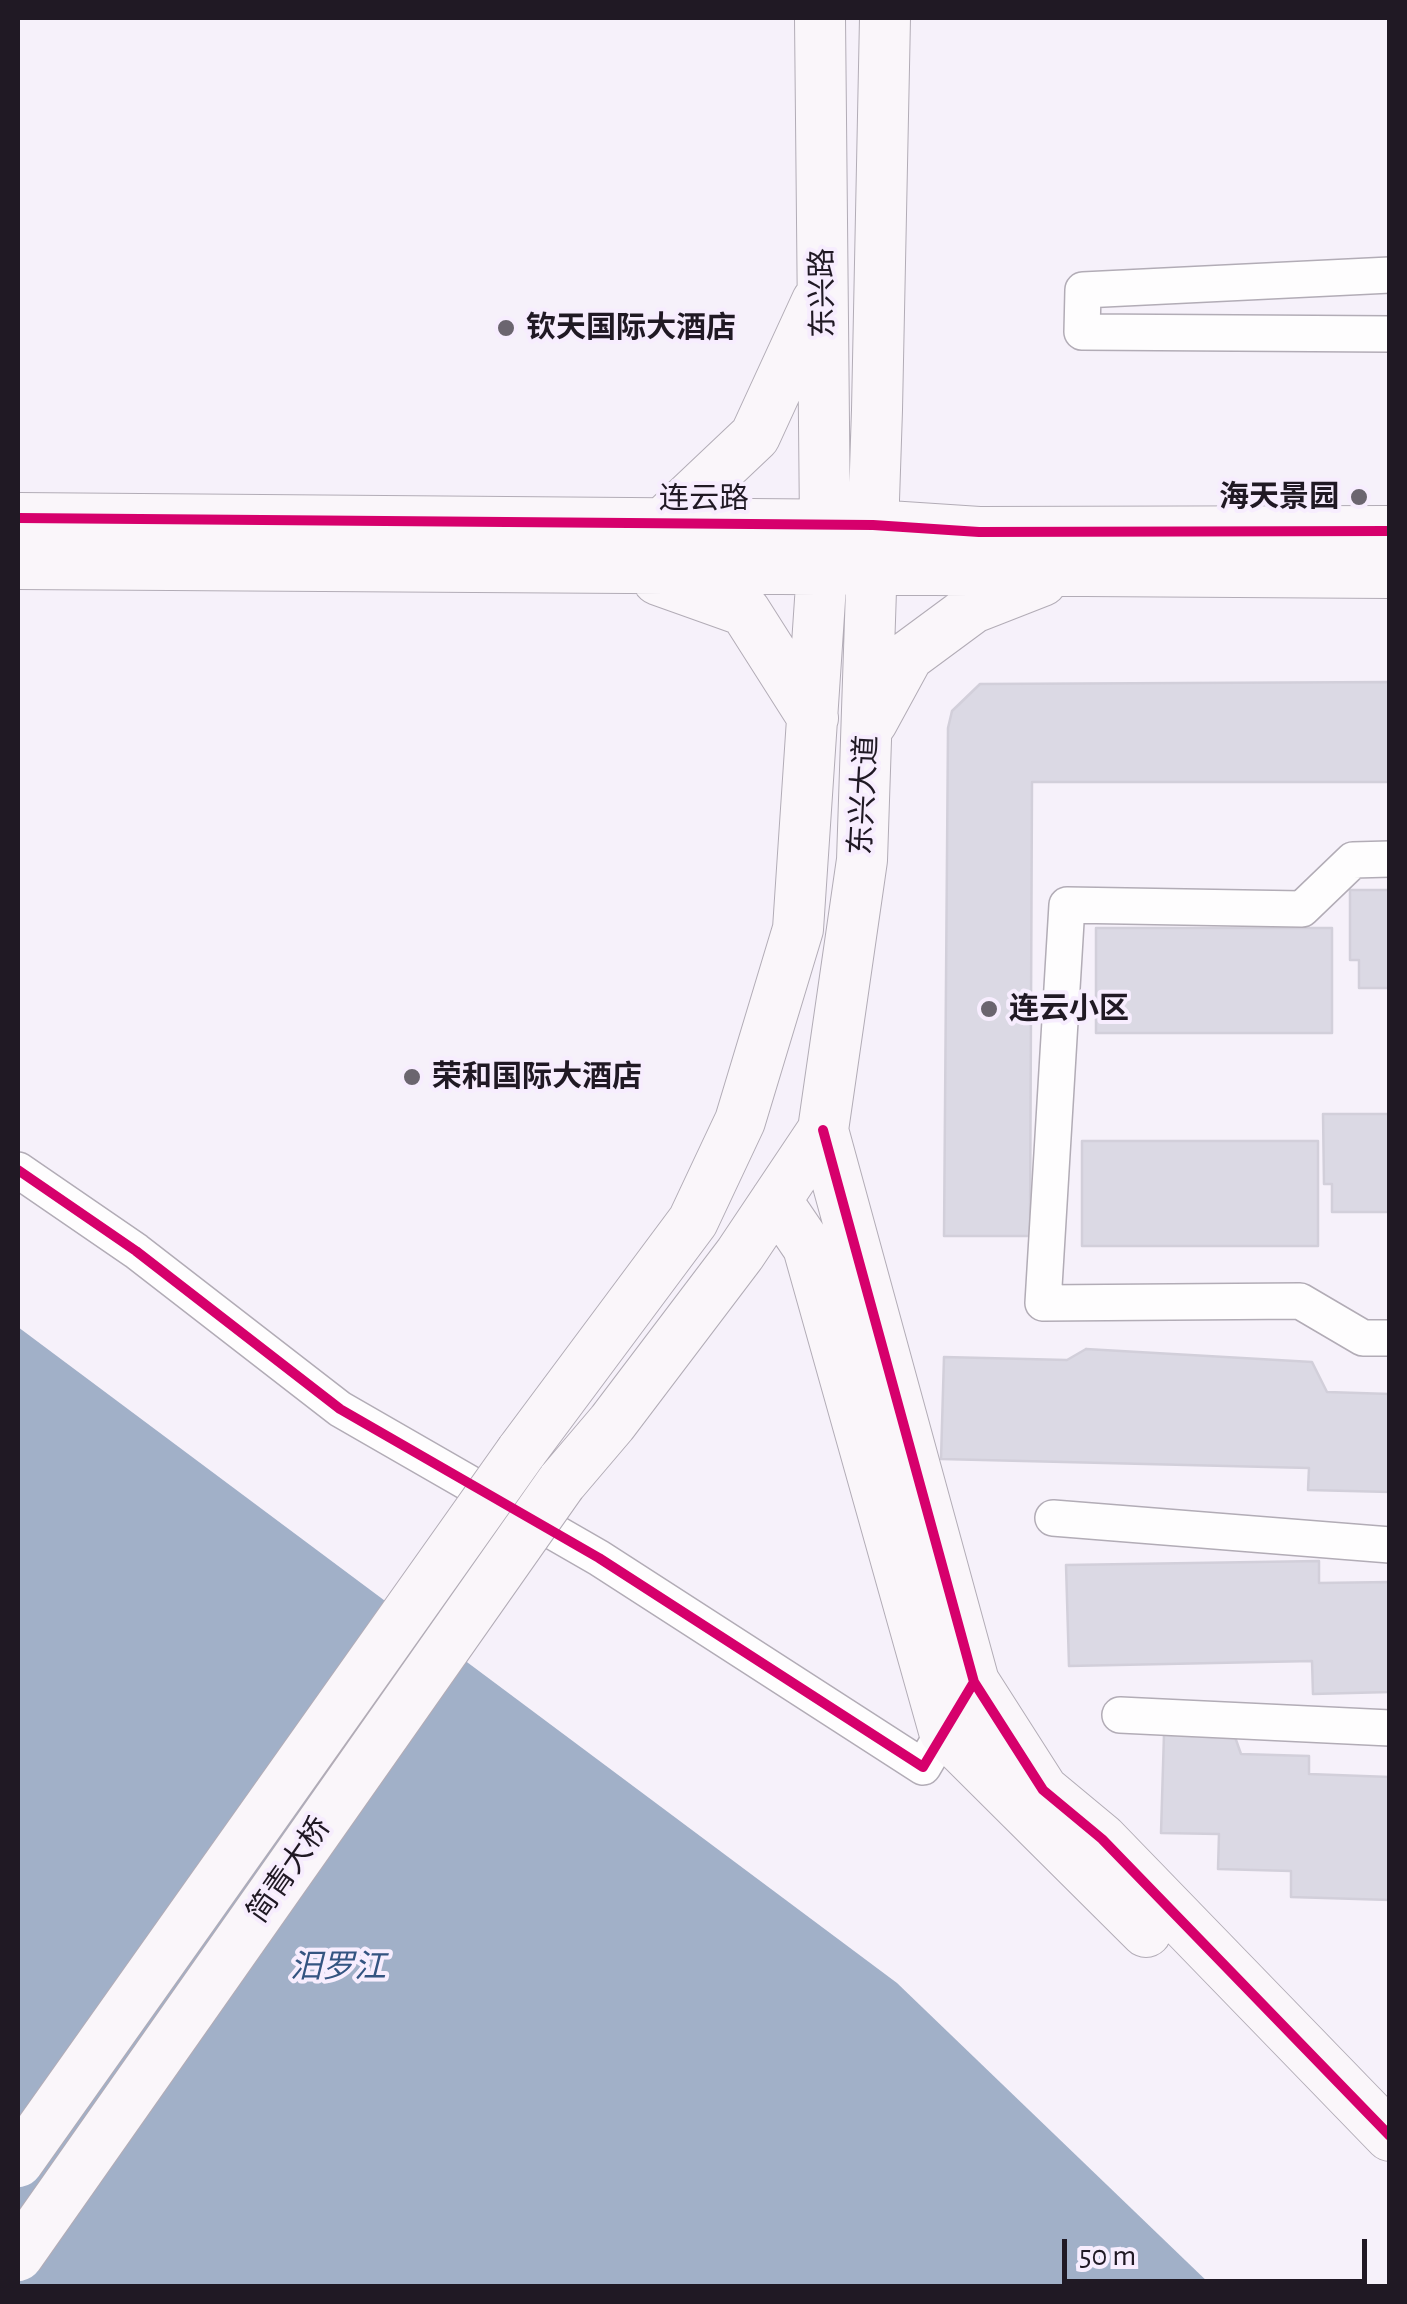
<!DOCTYPE html>
<html>
<head>
<meta charset="utf-8">
<style>
	body { margin:0 }
	#map { position:relative; width:1407px; height:2304px; overflow:hidden; background:#f6f1fa; font-family:"Alegreya Sans",sans-serif }
	canvas { display:block }
	.frame { position:absolute; inset:0; border:20px solid #201924; pointer-events:none }
	.scale { position:absolute; left:1062px; top:2239px; width:305px; height:45px; box-sizing:border-box; border:5px solid #201924; border-top:0; padding-left:12px; font-size:30px; line-height:35px; white-space:nowrap; color:#201924; -webkit-text-stroke:8px #f7edfe; paint-order:stroke }
</style>
</head>
<body>
<div id="map">
<canvas width="1407" height="2304"></canvas>
<div class="frame"></div>
<div class="scale">50 m</div>
</div>
<script>
const c = document.querySelector('canvas').getContext('2d');
c.lineJoin = 'round';
function fill(path, color) { c.fillStyle = color; c.fill(path, 'evenodd'); }
const toPath = rows => new Path2D(rows.map(r => 'M' + r).join(''));
function trace(path, color, width, dash) { c.strokeStyle = color; c.lineWidth = width; c.lineCap = dash ? 'butt' : 'round'; c.setLineDash(dash || []); c.stroke(path); }
function drawText(font, color, halo, rows, align = 'center') {
  c.font = font + ' "Alegreya Sans","Noto Sans SC",sans-serif'; c.lineWidth = 8; c.setLineDash([]); c.textBaseline = 'middle'; c.strokeStyle = halo; c.fillStyle = color; for (const [text, x, y, turn = 0] of rows) {
    c.save(); c.translate(x, y); c.rotate((+turn || 0) * Math.PI / 180); c.textAlign = isNaN(turn) ? turn : align; if (halo) c.strokeText(text, 0, 0); c.fillText(text, 0, 0); c.restore();
  }
}
fill(toPath([
	[18,1327,897,1983,1212,2286,18,2286]
]), '#a1b0c8');
const building = toPath([
	[1390,682,1390,782,1032,782,1030,1236,944,1236,948,728,952,711,980,684,1390,682],
	[1350,890,1390,890,1390,988,1359,988,1359,960,1350,960,1350,890],
	[1096,928,1332,928,1332,1033,1096,1033,1096,928],
	[1323,1114,1390,1114,1390,1212,1332,1212,1332,1184,1324,1184,1323,1114],
	[1082,1141,1318,1141,1318,1246,1082,1246,1082,1141],
	[1086,1349,1312,1362,1327,1392,1390,1394,1390,1492,1308,1490,1309,1468,941,1459,944,1357,1067,1360,1086,1349],
	[1319,1561,1319,1583,1390,1582,1390,1692,1313,1694,1312,1661,1069,1666,1066,1565,1319,1561],
	[1164,1734,1235,1737,1241,1754,1309,1756,1309,1774,1390,1777,1390,1900,1291,1897,1291,1871,1218,1869,1219,1834,1161,1833,1164,1734]
]);
fill(building, '#dbd9e4');
trace(building, '#d2cfda', 2.5);
const street = toPath([
	[1390,275,1083,290,1082,332,1390,334],
	[1390,859,1353,860,1302,909,1067,905,1043,1303,1300,1301,1363,1338,1390,1338],
	[18,1170,136,1251,340,1409,599,1558,923,1767,955,1713],
	[1053,1518,1390,1545],
	[1120,1715,1390,1728]
]);
const secondary = toPath([
	[18,518,873,525,979,532,1390,531],
	[662,524,755,436,817,301],
	[18,564,1390,573],
	[658,580,745,611,813,718],
	[872,722,908,656,973,608,1042,581],
	[823,1130,974,1682,1043,1790,1102,1839,1390,2136],
	[776,1200,808,1247,944,1731,1146,1932],
	[521,1452,693,1221,740,1121,798,929,825,525,820,18],
	[561,1483,612,1423,740,1254,823,1130,862,860,877,410,885,18]
]);
trace(street, '#b2acb6', 38);
trace(secondary, '#b2acb6', 52);
trace(street, '#fefdfe', 35);
trace(secondary, '#faf6fa', 50);
const secondaryBridge = toPath([
	[18,2162,521,1452],
	[18,2256,561,1483]
]);
trace(secondaryBridge, '#b2acb6', 52, []);
trace(secondaryBridge, '#faf6fa', 50);
trace(toPath([
	[18,518,873,525,979,532,1390,531],
	[823,1130,974,1682,1043,1790,1102,1839,1390,2136],
	[18,1170,136,1251,340,1409,599,1558,923,1767,974,1682]
]), '#d6006c', 10);
for (const [x, y, r, color] of [
	[506,328,10,"#6b656f"],
	[1359,497,10,"#6b656f"],
	[989,1009,10,"#6b656f"],
	[412,1077,10,"#6b656f"]
]) { const dot = new Path2D(); dot.arc(x, y, r, 0, 2 * Math.PI); c.fillStyle = color; c.fill(dot); trace(dot, '#f7edfe', 4); }
drawText('30px', '#201924', '#f7edfe', [
	["东兴路",823,293,-91],
	["连云路",704,499],
	["东兴大道",864,795,-87],
	["简青大桥",289,1870,-55]
]);
drawText('bold 30px', '#201924', '#f7edfe', [
	["钦天国际大酒店",526,328],
	["海天景园",1339,497,"right"],
	["连云小区",1009,1009],
	["荣和国际大酒店",432,1077]
], 'left');
drawText('italic 32px', '#345481', '#f7edfe', [
	["汨罗江",338,1967]
]);
</script>
</body>
</html>
